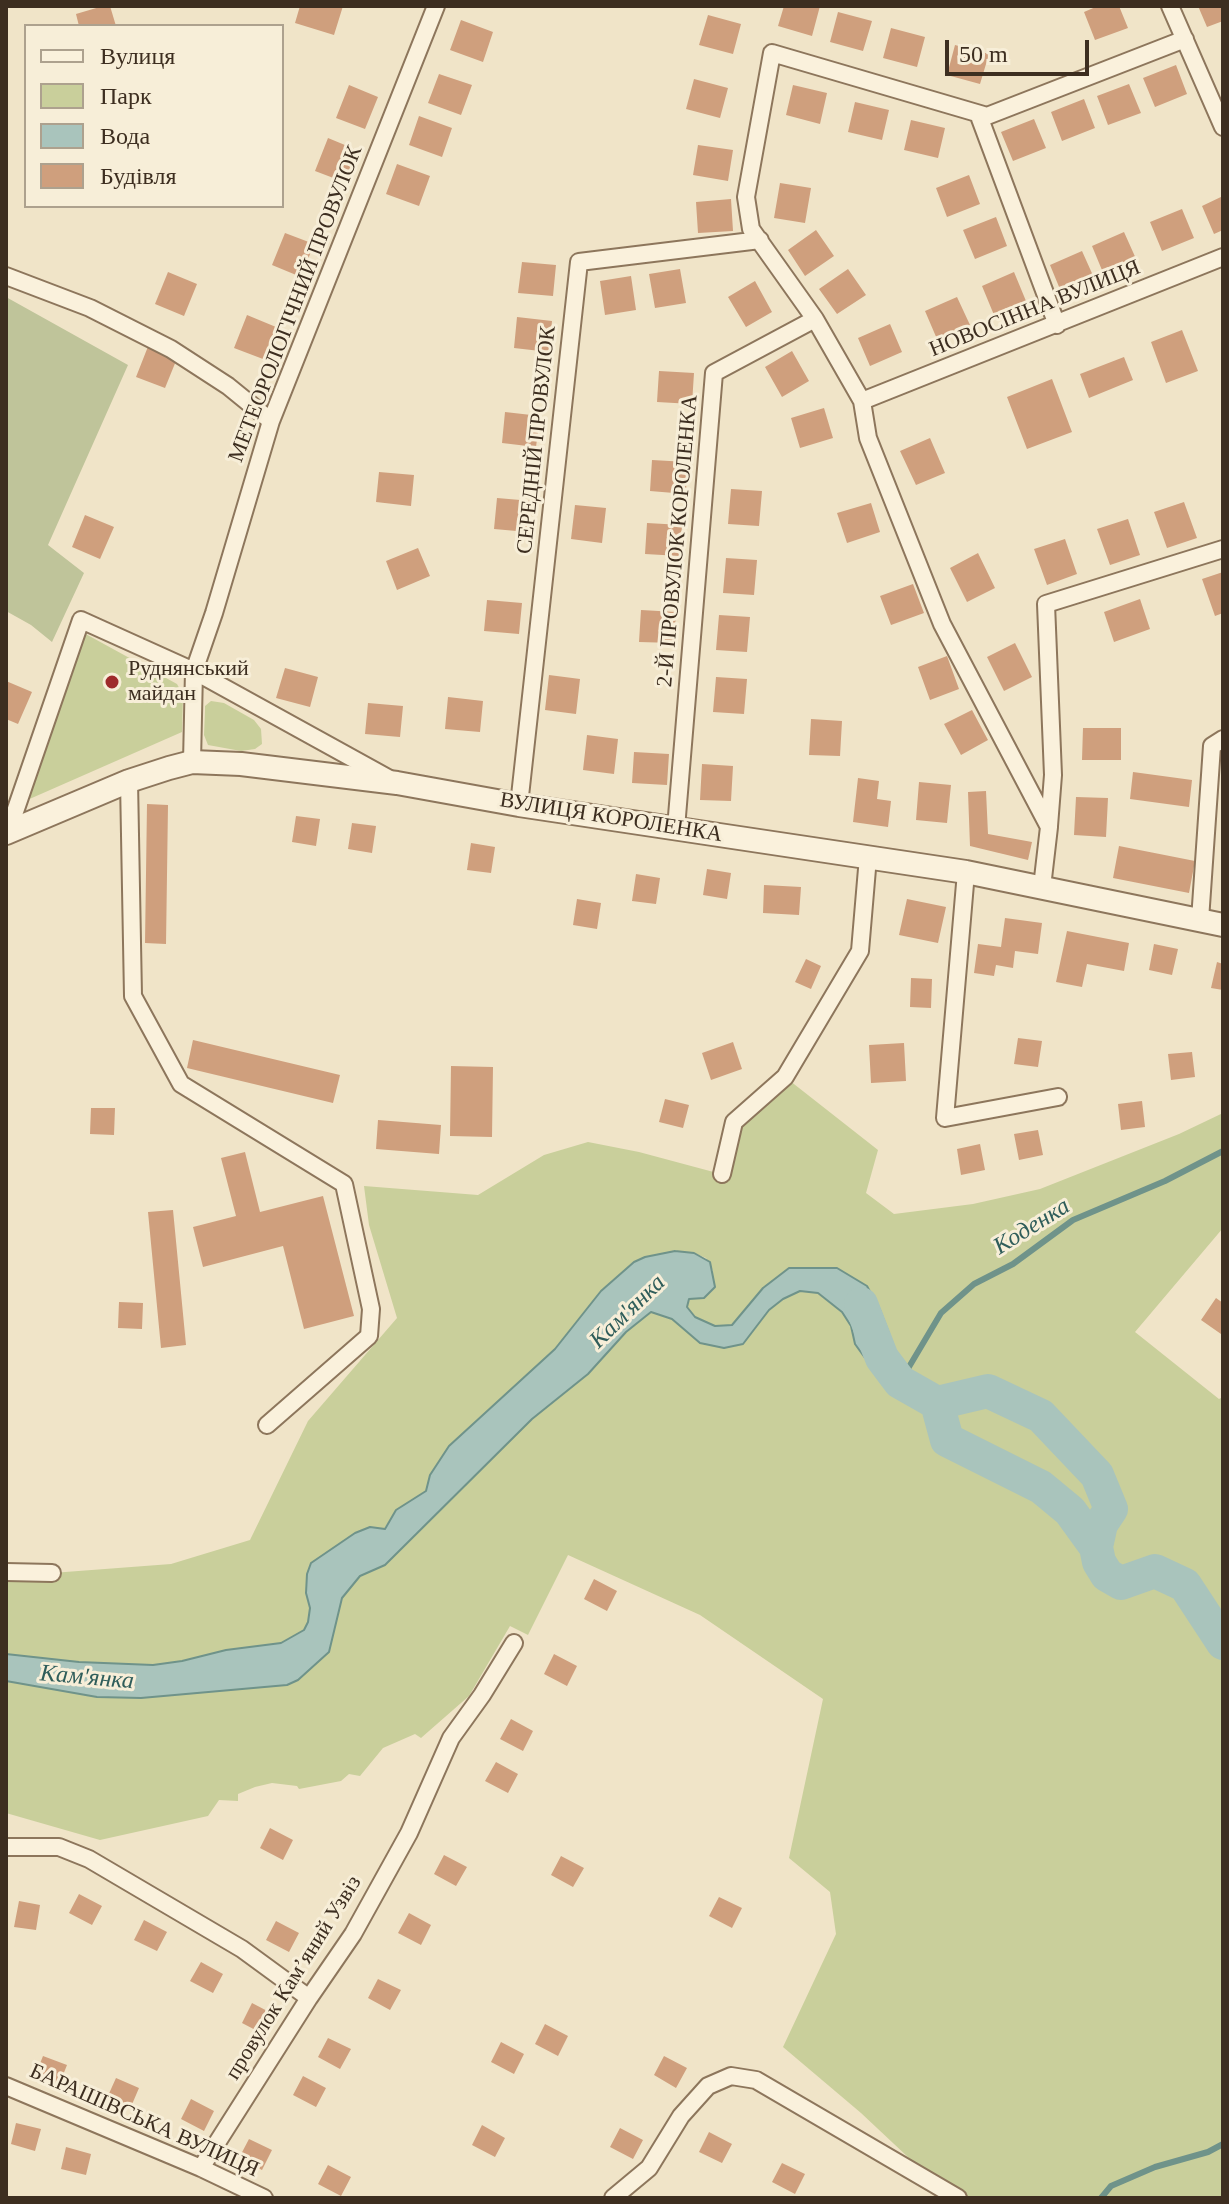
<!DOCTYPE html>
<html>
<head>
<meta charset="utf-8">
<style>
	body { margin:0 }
	#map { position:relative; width:1229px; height:2204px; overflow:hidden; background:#f0e4c8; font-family:"Times New Roman",serif }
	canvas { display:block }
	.frame { position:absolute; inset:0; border:8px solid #3d2e20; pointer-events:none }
	.legend { position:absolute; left:24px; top:24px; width:260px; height:184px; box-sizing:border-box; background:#f7eed8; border:2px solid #ada18e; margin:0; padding:10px 14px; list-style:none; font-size:24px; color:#3d2e20 }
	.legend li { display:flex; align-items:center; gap:16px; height:40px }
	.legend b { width:40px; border:2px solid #ada18e }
	.scale { position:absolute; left:945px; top:40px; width:144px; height:36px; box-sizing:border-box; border:4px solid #3d2e20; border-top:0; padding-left:10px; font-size:24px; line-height:28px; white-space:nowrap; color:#3d2e20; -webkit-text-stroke:6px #f7eed8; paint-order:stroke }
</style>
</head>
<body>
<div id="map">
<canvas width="1229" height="2204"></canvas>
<div class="frame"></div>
<ul class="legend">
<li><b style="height:10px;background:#faf1dc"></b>Вулиця</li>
<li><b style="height:22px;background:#c9cf9b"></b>Парк</li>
<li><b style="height:22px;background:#a9c4bc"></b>Вода</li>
<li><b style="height:22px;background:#cf9f7d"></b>Будівля</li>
</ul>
<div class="scale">50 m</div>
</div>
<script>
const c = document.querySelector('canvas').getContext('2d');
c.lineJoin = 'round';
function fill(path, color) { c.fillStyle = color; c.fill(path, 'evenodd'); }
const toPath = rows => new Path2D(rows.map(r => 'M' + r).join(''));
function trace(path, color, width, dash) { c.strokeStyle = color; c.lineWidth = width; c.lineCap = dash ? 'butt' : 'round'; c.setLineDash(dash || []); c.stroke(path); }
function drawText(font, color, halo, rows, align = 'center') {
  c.font = font + ' "Times New Roman",serif'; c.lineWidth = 6; c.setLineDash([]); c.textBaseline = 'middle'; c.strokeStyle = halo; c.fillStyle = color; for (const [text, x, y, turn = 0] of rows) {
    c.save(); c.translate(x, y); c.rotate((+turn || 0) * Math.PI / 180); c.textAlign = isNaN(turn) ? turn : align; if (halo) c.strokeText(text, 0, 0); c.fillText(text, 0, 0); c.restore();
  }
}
fill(toPath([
	[82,632,177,684,183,695,182,732,25,801,72,670],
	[211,701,224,703,254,720,261,729,262,744,255,749,241,751,208,745,204,735,205,711,205,706],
	[785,1077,878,1150,866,1193,894,1214,973,1204,1040,1189,1179,1134,1223,1113,1223,1228,1135,1332,1219,1399,1223,1397,1223,2198,958,2198,942,2189,861,2113,783,2047,836,1934,830,1892,789,1858,823,1699,700,1615,568,1555,528,1635,510,1626,469,1696,421,1738,415,1734,383,1748,360,1776,349,1774,341,1781,299,1789,297,1786,272,1783,255,1787,238,1794,238,1801,219,1800,208,1816,100,1840,6,1813,6,1681,141,1698,287,1685,297,1680,311,1667,341,1598,360,1576,385,1565,532,1419,588,1374,626,1332,651,1312,672,1319,700,1343,724,1348,755,1329,769,1310,783,1299,800,1291,817,1293,842,1312,851,1326,855,1344,864,1358,878,1349,890,1336,867,1286,763,1288,732,1325,715,1326,695,1317,687,1307,688,1299,695,1297,713,1271,706,1258,694,1253,675,1251,645,1257,634,1262,601,1291,555,1349,449,1446,430,1475,426,1491,396,1510,384,1529,355,1533,335,1548,307,1574,306,1593,310,1608,308,1622,304,1630,281,1643,226,1650,182,1661,153,1665,79,1662,6,1654,6,1572,52,1573,171,1564,250,1540,308,1421,397,1318,369,1225,364,1186,478,1195,544,1155,588,1142,639,1152,721,1174,734,1122]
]), '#c9cf9b');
fill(toPath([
	[6,297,128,365,48,545,84,573,52,642,31,625,6,611]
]), '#bfc49a');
const water = toPath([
	[675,1251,694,1253,710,1262,715,1287,704,1298,689,1299,687,1307,695,1317,715,1326,732,1325,763,1288,789,1268,837,1268,867,1286,880,1310,890,1336,865,1358,855,1344,851,1326,842,1312,818,1293,800,1291,783,1299,769,1310,743,1344,724,1348,700,1343,672,1319,651,1312,626,1332,588,1374,532,1419,385,1565,360,1576,342,1598,329,1652,298,1680,287,1685,141,1698,97,1697,6,1681,6,1654,79,1662,153,1665,182,1661,226,1650,281,1643,304,1630,308,1622,310,1608,306,1593,307,1574,311,1563,355,1533,370,1527,385,1529,396,1510,426,1491,430,1475,449,1446,555,1349,601,1291,634,1262,645,1257,675,1251]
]);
fill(water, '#a9c4bc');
trace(water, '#6f938a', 2);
trace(toPath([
	[900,1382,941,1313,974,1284,1013,1264,1073,1220,1165,1181,1223,1151],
	[1101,2198,1111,2186,1155,2167,1208,2152,1223,2144]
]), '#6f938a', 6);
trace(toPath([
	[861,1304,882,1358,900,1382,937,1403,988,1391,1041,1416,1097,1475,1111,1509,1101,1524,1096,1547,1099,1562,1107,1575,1121,1583,1155,1571,1185,1585,1223,1643],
	[937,1403,947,1440,1041,1487,1070,1511,1096,1547]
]), '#a9c4bc', 34);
fill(toPath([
	[103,6,110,6,116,26,79,26,76,14],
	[300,6,343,6,334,35,295,23],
	[784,6,820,6,812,36,778,26],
	[1098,6,1119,6,1128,28,1095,40,1084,12],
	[1198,6,1223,6,1223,21,1207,27],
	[838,12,872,21,863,51,830,42],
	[708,15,741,24,733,54,699,45],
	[461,20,493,32,483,62,450,50],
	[891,28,925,37,917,67,883,58],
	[955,45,989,54,980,84,947,75],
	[1176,65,1187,94,1155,107,1143,78],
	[439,74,472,85,461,115,428,103],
	[694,79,728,88,720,118,686,109],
	[1129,84,1141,113,1108,125,1097,96],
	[349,85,378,97,365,129,336,118],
	[793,85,827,93,820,124,786,115],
	[1084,99,1095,128,1062,141,1051,112],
	[855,102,889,110,882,140,848,132],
	[419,116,452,128,442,157,409,145],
	[1034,119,1046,148,1013,161,1001,132],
	[911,120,945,128,938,158,904,150],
	[328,138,357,150,344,182,315,171],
	[698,145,733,150,728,181,693,175],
	[397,164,430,176,419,206,386,194],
	[969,175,980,204,947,217,936,188],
	[780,183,811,188,805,223,774,218],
	[1223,196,1223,230,1214,234,1202,206],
	[731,199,733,231,698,233,696,202],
	[1182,209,1194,238,1162,251,1150,222],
	[996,217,1007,246,975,259,963,230],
	[816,230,834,256,805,276,788,250],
	[1124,232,1137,261,1104,275,1092,246],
	[285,233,314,244,301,277,272,265],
	[1082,251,1095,280,1062,294,1050,265],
	[522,262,556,265,553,296,518,293],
	[680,269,686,303,655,308,649,274],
	[848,269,866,295,837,314,819,289],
	[168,272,197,284,184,316,155,304],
	[1014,272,1026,301,994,315,982,286],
	[631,276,636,310,605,315,600,281],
	[755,281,772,312,746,327,728,297],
	[957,297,970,325,937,339,925,311],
	[247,315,276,327,263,359,234,348],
	[517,317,552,321,549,352,514,348],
	[890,324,902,352,870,366,858,338],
	[1182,330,1198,371,1166,383,1151,342],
	[149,344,178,356,165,388,136,377],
	[792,351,809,381,782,397,765,367],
	[1124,357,1133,380,1089,398,1080,374],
	[659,371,694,373,692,404,657,402],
	[1052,379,1072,432,1027,449,1007,397],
	[824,408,833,438,800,448,791,418],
	[505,412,540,416,536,447,502,443],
	[930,438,945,473,916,485,900,451],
	[652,460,687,462,686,494,650,491],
	[379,472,414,475,411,506,376,502],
	[731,489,762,491,759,526,728,524],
	[497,498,532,501,528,532,494,529],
	[1184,502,1197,538,1167,548,1154,512],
	[871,503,880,532,847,543,837,513],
	[575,505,606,508,602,543,571,539],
	[85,515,114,527,100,559,72,547],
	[1128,519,1140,555,1110,565,1097,529],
	[647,523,682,525,680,556,645,554],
	[1065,539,1077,574,1047,585,1034,549],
	[418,548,430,576,397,590,386,561],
	[978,553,995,588,967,602,950,568],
	[726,558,757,560,754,595,723,593],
	[1223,572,1223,613,1215,616,1202,579],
	[913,584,924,613,891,625,880,596],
	[1140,599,1150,629,1114,642,1104,612],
	[487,600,522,603,519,634,484,631],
	[641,610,676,612,674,643,639,642],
	[719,615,750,617,747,652,716,650],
	[1015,643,1032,677,1004,691,987,657],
	[947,656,959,689,930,700,918,667],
	[285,668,318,677,310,707,276,698],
	[549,675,580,679,576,714,545,710],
	[716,677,747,679,744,714,713,712],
	[6,681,32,692,18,724,6,719],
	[448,697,483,701,480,732,445,729],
	[368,703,403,706,400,737,365,734],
	[972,710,988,740,961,755,944,724],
	[811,719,842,721,840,756,809,755],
	[1083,728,1121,728,1121,760,1082,760],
	[587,735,618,739,614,774,583,770],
	[634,752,669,754,667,785,632,783],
	[702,764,733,766,731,801,700,800],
	[1133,772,1192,780,1189,807,1130,799],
	[858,778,879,781,877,799,891,801,888,827,853,822],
	[919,782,951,785,947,823,916,820],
	[986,791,988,834,1032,842,1028,860,970,846,968,792],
	[1076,797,1108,798,1106,837,1074,835],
	[147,804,168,805,166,944,145,943],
	[296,816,320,819,316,846,292,842],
	[352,823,376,826,372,853,348,849],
	[471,843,495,847,491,873,467,870],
	[1119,846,1195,861,1189,893,1113,878],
	[707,869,731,873,727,899,703,895],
	[636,874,660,878,656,904,632,901],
	[764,885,801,887,799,915,763,913],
	[577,899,601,903,597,929,573,925],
	[907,899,946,907,938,943,899,935],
	[1005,918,1042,923,1038,954,1015,951,1013,968,996,965,994,976,974,973,978,944,1001,947],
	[1067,931,1129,943,1124,971,1087,964,1082,987,1056,982],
	[1154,944,1178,949,1172,975,1149,970],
	[806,959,821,966,811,989,795,982],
	[1217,962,1223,964,1223,990,1211,988],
	[911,978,932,979,931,1008,910,1007],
	[1018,1038,1042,1041,1038,1067,1014,1064],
	[193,1040,340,1075,333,1103,187,1068],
	[733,1042,742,1069,711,1080,702,1053],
	[904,1043,906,1081,871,1083,869,1045],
	[1192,1052,1195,1077,1171,1080,1168,1054],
	[451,1066,493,1067,492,1137,450,1136],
	[665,1099,689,1105,683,1128,659,1122],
	[1142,1101,1145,1127,1121,1130,1118,1104],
	[91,1108,115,1108,114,1135,90,1134],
	[378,1120,441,1125,439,1154,376,1149],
	[1038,1130,1043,1155,1019,1160,1014,1134],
	[980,1144,985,1170,961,1175,957,1149],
	[245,1152,260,1212,323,1196,354,1316,304,1329,283,1246,203,1267,193,1227,236,1216,221,1158],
	[173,1210,186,1345,161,1348,148,1212],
	[1216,1298,1223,1303,1221,1334,1201,1320],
	[119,1302,143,1303,142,1329,118,1328],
	[594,1579,617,1591,607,1611,584,1599],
	[554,1654,577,1666,567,1686,544,1674],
	[511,1719,533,1731,523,1751,500,1739],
	[496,1762,518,1774,508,1793,485,1781],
	[270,1828,293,1840,283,1860,260,1848],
	[444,1855,467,1867,456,1886,434,1874],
	[561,1856,584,1868,573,1887,551,1875],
	[79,1894,102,1906,92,1925,69,1913],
	[719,1897,742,1908,732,1928,709,1916],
	[19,1901,40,1905,36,1930,14,1927],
	[409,1913,431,1925,421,1945,398,1933],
	[144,1920,167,1932,157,1951,134,1940],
	[276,1921,299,1933,289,1952,266,1940],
	[201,1962,223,1974,213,1993,190,1981],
	[378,1979,401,1990,390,2010,368,1998],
	[252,2003,275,2015,265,2035,242,2023],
	[545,2024,568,2036,558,2056,535,2044],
	[328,2038,351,2049,340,2069,318,2057],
	[501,2042,524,2054,514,2074,491,2062],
	[43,2056,67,2065,59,2085,35,2076],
	[664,2056,687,2068,676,2088,654,2075],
	[303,2076,326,2088,316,2107,293,2095],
	[116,2078,139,2088,130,2109,107,2098],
	[191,2099,214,2111,204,2131,181,2119],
	[16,2123,41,2129,35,2151,11,2144],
	[482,2125,505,2138,495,2157,472,2145],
	[620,2128,643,2140,633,2159,610,2147],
	[709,2132,732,2144,722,2163,699,2152],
	[249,2139,272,2150,262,2170,239,2158],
	[66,2147,91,2154,86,2175,61,2169],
	[782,2163,805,2174,795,2194,772,2182],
	[328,2165,351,2177,341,2196,318,2184]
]), '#cf9f7d');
const minor = toPath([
	[1170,6,1223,127],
	[979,116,1057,325],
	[6,276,90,308,171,349,228,386,271,421],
	[862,401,1223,257],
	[192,762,194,671,214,613,271,421,436,6],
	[129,781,133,996,181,1084,344,1184,371,1309,369,1336,267,1425],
	[519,805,579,262,760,240],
	[1049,826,1053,775,1046,604,1223,549],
	[676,828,714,373,815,319],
	[8,832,81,620,194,671,388,778],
	[966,872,945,1118,1058,1097],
	[1042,887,1049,827,942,624,868,438,862,401,815,319,751,229,746,197,772,53,987,116,1185,39],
	[1200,920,1212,746,1223,739],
	[722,1174,734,1122,785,1077,860,951,868,857],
	[6,1572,52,1573],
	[6,1847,59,1847,89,1859,242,1949,309,1998],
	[6,2086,201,2168,264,2198],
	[201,2168,309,1998,353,1934,409,1833,451,1738,482,1695,514,1643],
	[613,2198,649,2168,681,2116,708,2086,731,2076,756,2080,958,2198]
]);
const tertiary = toPath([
	[6,833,129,781,169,768,192,762,241,764,397,783,519,805,966,872,1223,925]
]);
trace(minor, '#8d765c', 20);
trace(tertiary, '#8d765c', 26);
trace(minor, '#faf1dc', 16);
trace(tertiary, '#faf1dc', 22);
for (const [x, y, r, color] of [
	[112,682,8,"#9e2a2b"]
]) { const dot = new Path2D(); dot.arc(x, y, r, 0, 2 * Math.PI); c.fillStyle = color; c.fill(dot); trace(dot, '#f7eed8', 3); }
drawText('22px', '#3d2e20', '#f7eed8', [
	["МЕТЕОРОЛОГІЧНИЙ ПРОВУЛОК",296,304,-69],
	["НОВОСІННА ВУЛИЦЯ",1035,309,-22],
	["СЕРЕДНІЙ ПРОВУЛОК",537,440,-84],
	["2-Й ПРОВУЛОК КОРОЛЕНКА",678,541,-85],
	["ВУЛИЦЯ КОРОЛЕНКА",611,818,9],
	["провулок Камʼяний Узвіз",294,1978,-58],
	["БАРАШІВСЬКА ВУЛИЦЯ",144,2121,24]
]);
drawText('22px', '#3d2e20', '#f7eed8', [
	["Руднянський",128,669],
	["майдан",128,694]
], 'left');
drawText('italic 24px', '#2f5d5a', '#f7eed8', [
	["Коденка",1032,1227,-32],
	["Кам'янка",628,1312,-44],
	["Кам'янка",87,1678,5]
]);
</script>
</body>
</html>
